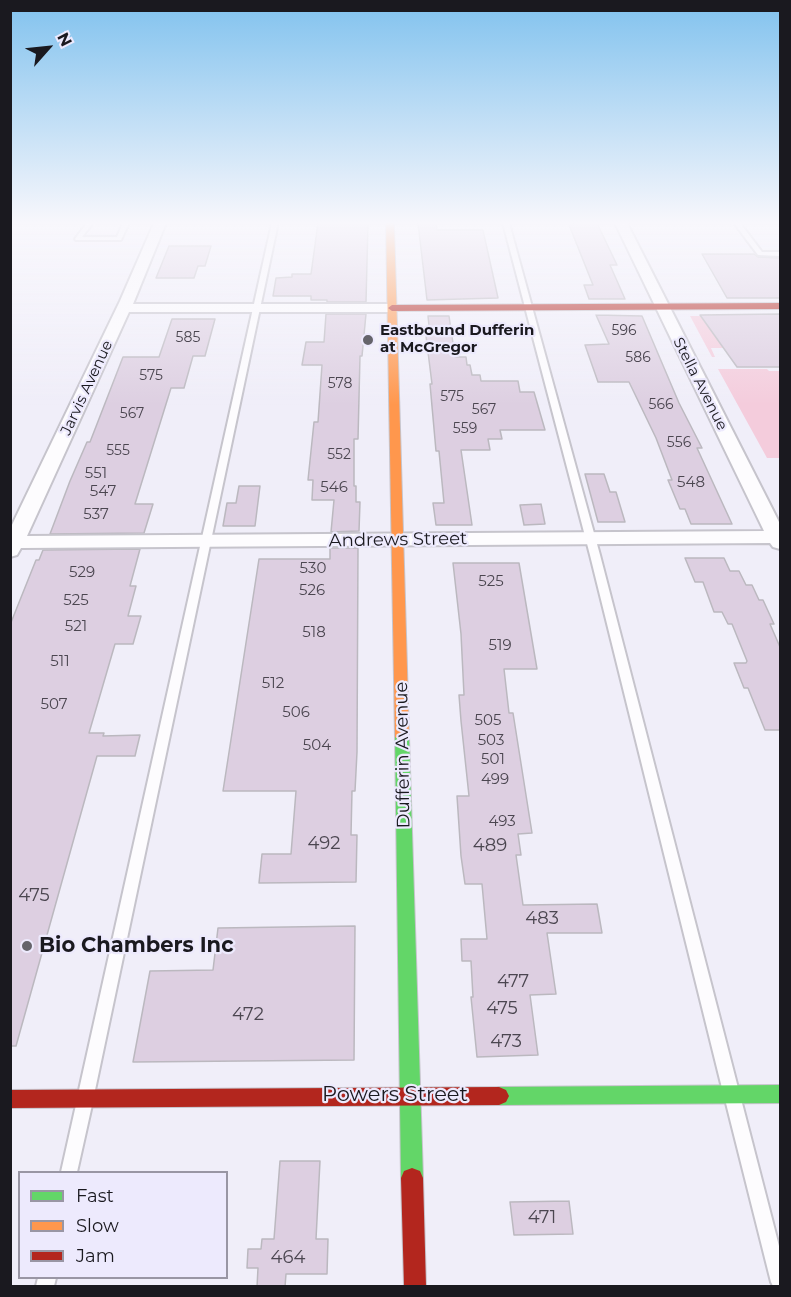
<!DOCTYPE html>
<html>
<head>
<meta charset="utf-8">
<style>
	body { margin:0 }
	#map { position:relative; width:791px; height:1297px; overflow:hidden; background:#f0eef9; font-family:Montserrat,sans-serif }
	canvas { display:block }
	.frame { position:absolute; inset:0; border:12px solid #1a191f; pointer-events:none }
	.legend { position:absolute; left:18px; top:1171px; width:210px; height:108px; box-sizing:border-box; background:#edeafd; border:2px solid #9996a4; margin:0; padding:8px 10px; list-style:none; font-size:18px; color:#1a191f }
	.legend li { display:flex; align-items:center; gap:12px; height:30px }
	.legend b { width:30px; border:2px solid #9996a4 }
	.north { position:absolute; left:18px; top:18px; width:60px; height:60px; -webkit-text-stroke:4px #edeafd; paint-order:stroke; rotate:63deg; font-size:16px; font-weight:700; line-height:24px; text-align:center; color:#1a191f }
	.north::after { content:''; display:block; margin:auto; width:21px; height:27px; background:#1a191f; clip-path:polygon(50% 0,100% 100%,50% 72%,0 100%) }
</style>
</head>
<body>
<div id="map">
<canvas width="791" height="1297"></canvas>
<div class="frame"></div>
<ul class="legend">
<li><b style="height:8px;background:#63d668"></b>Fast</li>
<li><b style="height:8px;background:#ff974d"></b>Slow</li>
<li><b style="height:8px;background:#b3261e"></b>Jam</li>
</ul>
<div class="north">N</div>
</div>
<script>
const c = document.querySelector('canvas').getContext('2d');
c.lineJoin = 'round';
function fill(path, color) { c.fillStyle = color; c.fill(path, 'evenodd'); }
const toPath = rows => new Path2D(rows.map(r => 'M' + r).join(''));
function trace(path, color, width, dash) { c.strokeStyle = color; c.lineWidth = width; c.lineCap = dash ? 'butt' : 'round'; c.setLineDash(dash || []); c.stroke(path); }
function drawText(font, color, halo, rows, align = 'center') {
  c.font = font + ' Montserrat,sans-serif'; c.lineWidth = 4.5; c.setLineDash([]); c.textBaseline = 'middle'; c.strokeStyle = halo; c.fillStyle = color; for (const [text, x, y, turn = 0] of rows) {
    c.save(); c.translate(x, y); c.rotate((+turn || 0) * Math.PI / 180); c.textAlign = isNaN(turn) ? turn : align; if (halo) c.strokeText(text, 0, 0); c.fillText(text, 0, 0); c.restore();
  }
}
fill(toPath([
	[690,316,701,316,706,324,709,324,723,348,711,348,715,357,712,357],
	[718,369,767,369,769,371,780,371,780,458,767,458]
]), '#f4ccdc');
const building = toPath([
	[318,223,368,223,366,302,327,302,327,300,311,300,311,296,273,296,276,278,292,277,292,274,311,274,318,223],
	[418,223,436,223,437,230,483,230,498,298,427,300,418,223],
	[578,223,597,223,617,265,610,265,625,299,589,299,584,285,593,285,569,225,578,223],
	[169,246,211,246,205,266,198,266,194,278,156,278,169,246],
	[702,254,754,254,758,257,780,258,780,298,727,298,702,254],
	[326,314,366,314,362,356,360,356,358,439,354,439,354,486,356,486,356,502,360,502,359,531,331,532,334,500,312,500,313,480,308,480,314,422,318,422,322,365,302,365,306,342,324,342,326,314],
	[780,314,780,367,737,367,700,315,780,314],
	[596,315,642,316,679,403,702,448,697,448,732,524,691,524,685,509,680,509,668,480,672,480,656,438,629,382,598,382,585,345,609,344,596,315],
	[428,316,449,316,455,357,466,357,467,365,470,365,472,375,480,375,481,381,518,381,520,392,534,392,545,430,500,430,502,439,488,439,490,450,461,450,472,525,436,525,433,503,444,503,439,451,436,451,430,384,432,384,426,336,430,336,428,316],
	[172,319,215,319,205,356,193,356,184,388,171,388,135,504,153,504,144,533,50,534,70,481,87,442,90,442,123,357,159,357,172,319],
	[585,474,604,474,610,492,616,492,625,522,598,522,585,474],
	[239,486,260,486,255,526,223,526,227,503,236,503,239,486],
	[541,504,545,524,524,525,520,505,541,504],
	[330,548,358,548,357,752,355,791,352,791,351,835,357,835,356,882,259,883,262,854,291,854,296,791,223,791,259,559,330,559,330,548],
	[140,549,130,586,136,586,128,616,141,616,133,644,115,644,89,733,104,733,103,736,140,735,135,756,97,756,16,1046,10,1046,10,625,36,560,39,560,43,550,140,549],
	[685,558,724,558,730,571,739,571,746,585,752,585,759,600,763,600,774,624,770,624,780,647,780,730,765,730,748,688,744,688,734,663,746,663,747,661,732,624,728,624,722,612,714,612,703,582,695,582,685,558],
	[453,563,519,563,537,669,504,669,509,713,513,713,532,833,518,834,521,855,516,855,523,905,597,904,602,933,547,933,556,994,530,995,538,1055,477,1057,471,997,473,997,471,961,462,961,461,939,487,939,482,884,465,884,461,856,457,796,469,796,461,721,459,695,464,695,461,634,453,563],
	[355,926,354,1060,133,1062,150,971,213,970,218,928,355,926],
	[280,1161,320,1161,316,1239,328,1239,327,1274,286,1274,285,1287,257,1287,258,1268,247,1268,248,1249,261,1249,262,1239,274,1239,280,1161],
	[569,1201,573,1234,514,1235,510,1202,569,1201]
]);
fill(building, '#ddcfe1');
trace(building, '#bbb8bf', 1.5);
const lane = toPath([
	[87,223,93,223,82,237,117,237,123,223,129,223,121,240,76,240,75,239,87,223],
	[272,223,278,223,95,1090,93,1095,87,1097,81,1095,79,1090,272,223],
	[503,223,509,223,600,555,738,1088,736,1093,730,1095,724,1093,722,1088,590,555,503,223],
	[734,223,740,223,762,252,780,252,780,256,758,255,734,223],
	[734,1096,740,1098,742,1103,780,1250,780,1286,773,1286,771,1282,726,1103,728,1098,734,1096],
	[84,1098,90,1100,92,1105,77,1172,61,1172,76,1105,78,1100,84,1098],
	[38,1278,56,1278,54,1286,36,1286,38,1278]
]);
const street = toPath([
	[154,223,166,223,133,304,392,304,399,308,392,312,129,312,27,536,764,531,615,223,627,223,780,524,780,549,773,547,770,543,21,548,17,555,10,557,10,529,120,301,154,223]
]);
const fast = toPath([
	[402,732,409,737,423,1178,420,1185,412,1188,404,1185,401,1178,395,737,402,732],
	[780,1085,780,1103,499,1105,492,1102,489,1096,492,1090,499,1087,780,1085]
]);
const slow = toPath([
	[386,223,394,223,409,737,402,742,395,737,386,223]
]);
const jam = toPath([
	[780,303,780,309,392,311,388,308,392,305,780,303],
	[499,1087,506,1090,509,1096,506,1102,499,1105,10,1108,10,1090,499,1087],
	[412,1168,420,1171,423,1178,426,1286,404,1286,401,1178,404,1171,412,1168]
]);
trace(lane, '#c6c4cc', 4);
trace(street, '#c6c4cc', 4);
trace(fast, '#c6c4cc', 2);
trace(slow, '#c6c4cc', 2);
trace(jam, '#c6c4cc', 2);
fill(lane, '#fdfcfe');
fill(street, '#fdfcfe');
fill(fast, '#63d668');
fill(slow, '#ff974d');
fill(jam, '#b3261e');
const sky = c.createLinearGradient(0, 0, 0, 405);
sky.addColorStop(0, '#81c2ee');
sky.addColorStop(0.55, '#f8f7fc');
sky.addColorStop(1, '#f8f7fc00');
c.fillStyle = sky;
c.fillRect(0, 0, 791, 405);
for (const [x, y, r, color] of [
	[368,340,6,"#65646b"],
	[27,946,6,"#65646b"]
]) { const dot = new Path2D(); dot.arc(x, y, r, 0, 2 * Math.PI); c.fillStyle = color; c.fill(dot); trace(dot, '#edeafd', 2); }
drawText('14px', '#4b4650', null, [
	["596",624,331],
	["585",188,338],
	["586",638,358],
	["575",151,376],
	["578",340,384],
	["575",452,397],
	["566",661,405],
	["567",484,410],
	["567",132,414],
	["559",465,429],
	["556",679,443],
	["555",118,451],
	["552",339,455]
]);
drawText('bold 15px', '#1a191f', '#edeafd', [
	["Eastbound Dufferin",380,331],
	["at McGregor",380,348]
], 'left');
drawText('15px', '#1a191f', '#edeafd', [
	["Stella Avenue",700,384,63],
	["Jarvis Avenue",87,388,-65]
]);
drawText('15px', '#4b4650', null, [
	["551",96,474],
	["548",691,483],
	["546",334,488],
	["547",103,492],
	["537",96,515],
	["530",313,569],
	["529",82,573],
	["525",491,582],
	["526",312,591],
	["525",76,601],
	["521",76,627],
	["518",314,633],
	["519",500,646],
	["511",60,662],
	["512",273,684],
	["507",54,705],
	["506",296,713],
	["505",488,721],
	["503",491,741],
	["504",317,746],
	["501",493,760],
	["499",495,780],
	["493",502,822]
]);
drawText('18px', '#1a191f', '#edeafd', [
	["Andrews Street",398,540,-1],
	["Dufferin Avenue",403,755,-91]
]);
drawText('18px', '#4b4650', null, [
	["492",324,844],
	["489",490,846],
	["475",34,896],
	["483",542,919],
	["477",513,982],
	["475",502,1009],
	["472",248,1015],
	["473",506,1042],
	["471",542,1218],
	["464",288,1258]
]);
drawText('bold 21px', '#1a191f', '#edeafd', [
	["Bio Chambers Inc",39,946]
], 'left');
drawText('21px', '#1a191f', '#edeafd', [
	["Powers Street",395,1095]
]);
</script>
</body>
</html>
